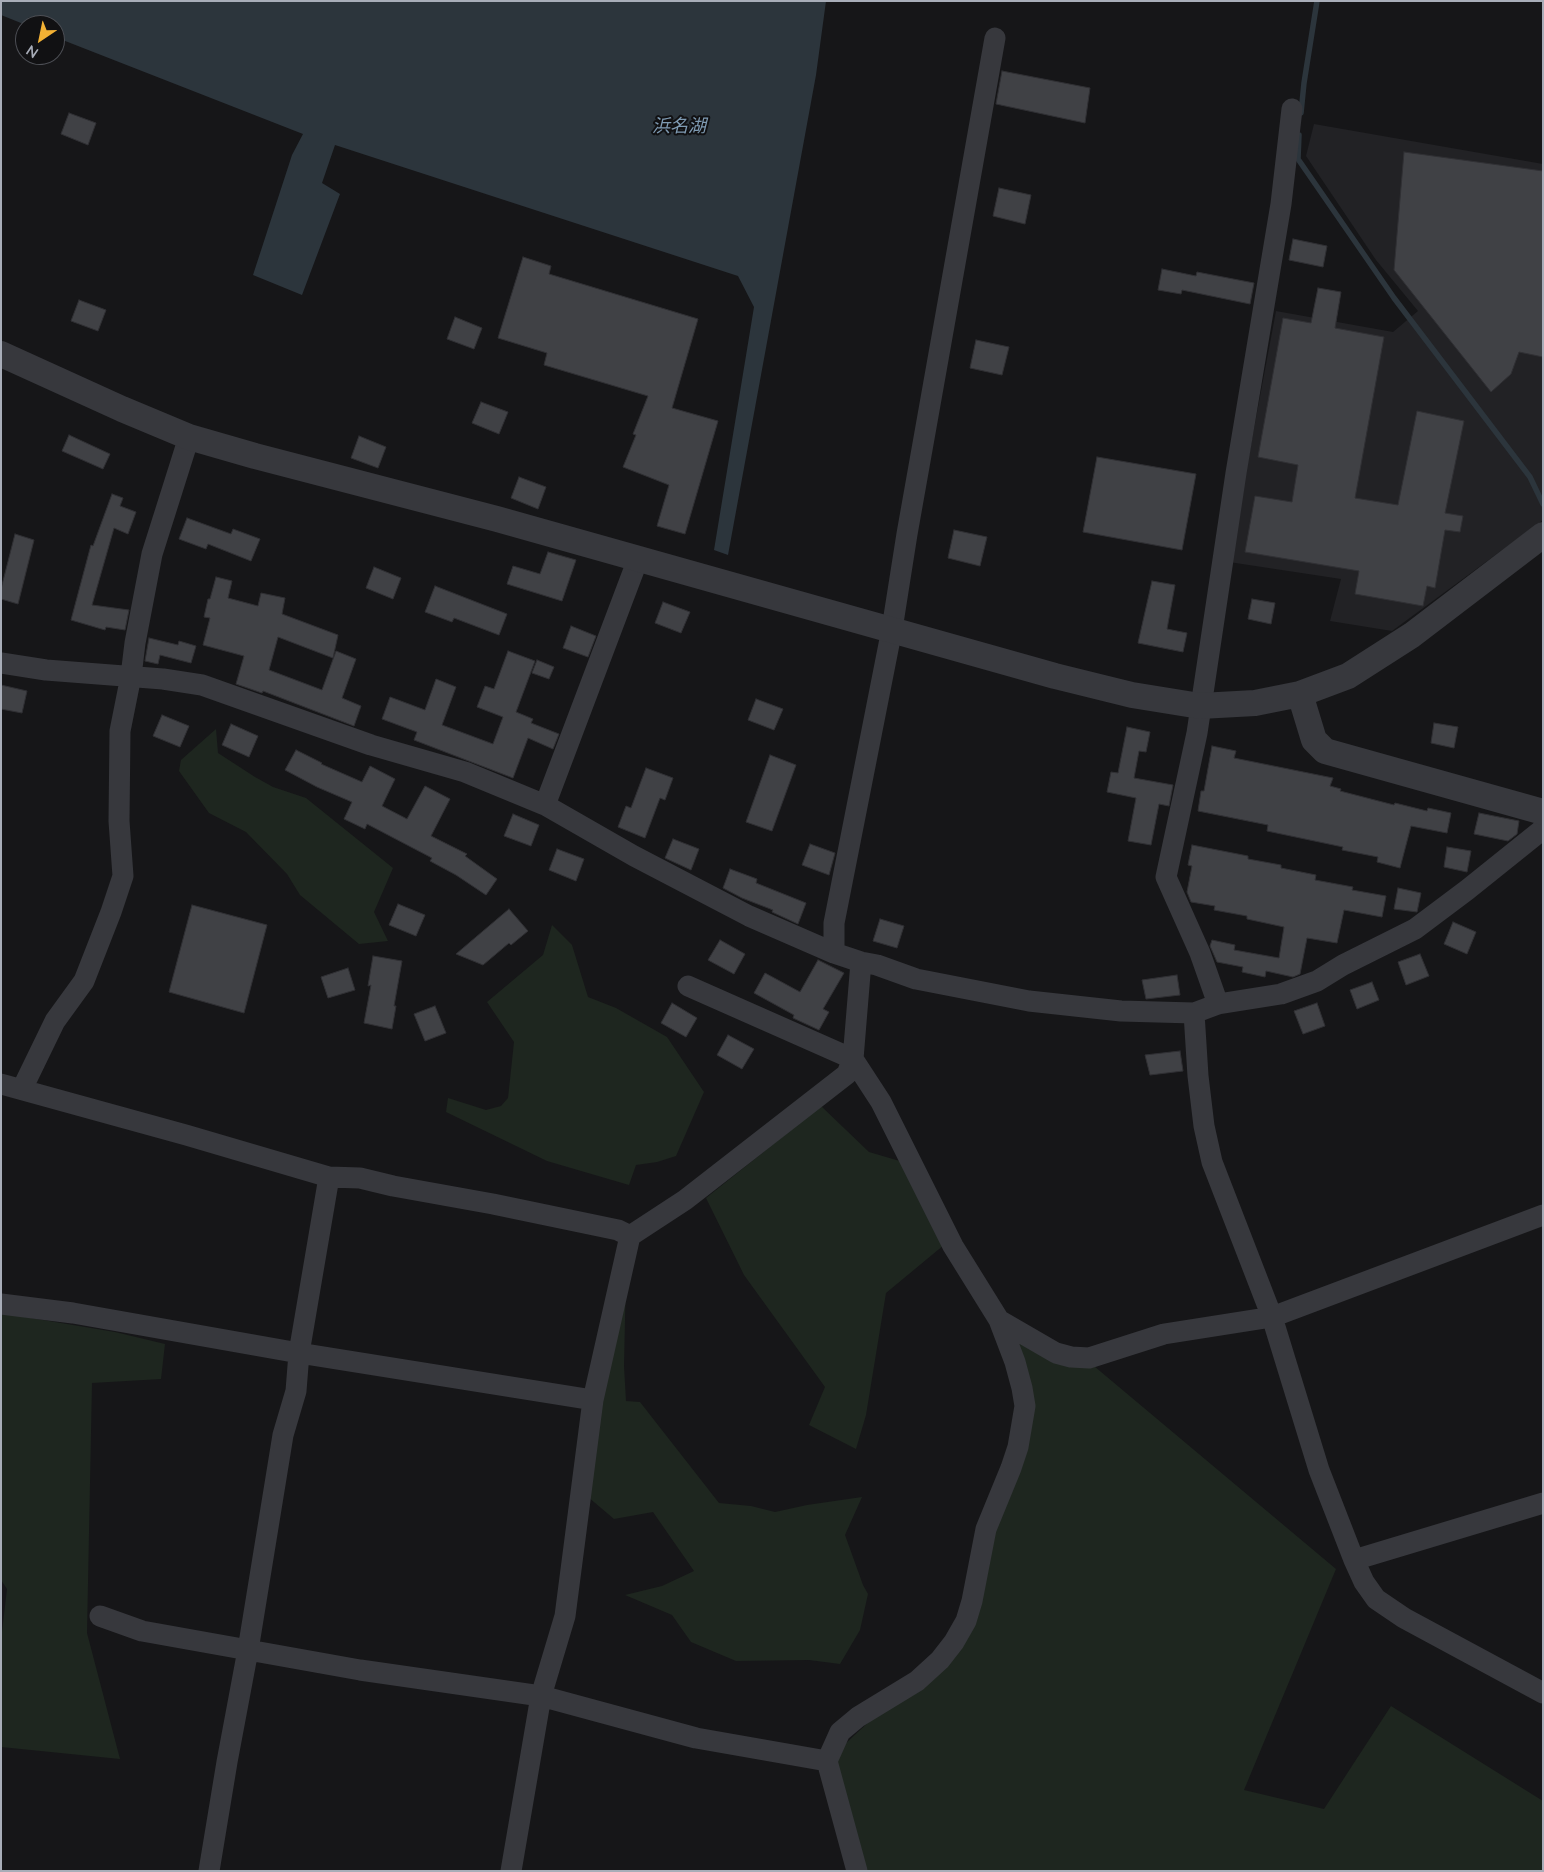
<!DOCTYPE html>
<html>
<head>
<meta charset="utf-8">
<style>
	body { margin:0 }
	#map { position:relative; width:1544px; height:1872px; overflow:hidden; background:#161618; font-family:Lato,sans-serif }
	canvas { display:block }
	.frame { position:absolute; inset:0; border:2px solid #a8adb8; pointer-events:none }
	.north { position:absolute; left:15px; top:15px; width:50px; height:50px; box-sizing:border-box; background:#111113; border:1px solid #4d4f55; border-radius:50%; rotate:214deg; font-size:14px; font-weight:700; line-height:20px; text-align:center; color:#a8adb8 }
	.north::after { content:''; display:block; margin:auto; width:18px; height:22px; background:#f2b134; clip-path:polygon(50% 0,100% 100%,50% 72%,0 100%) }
</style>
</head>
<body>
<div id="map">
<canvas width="1544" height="1872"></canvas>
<div class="frame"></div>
<div class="north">N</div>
</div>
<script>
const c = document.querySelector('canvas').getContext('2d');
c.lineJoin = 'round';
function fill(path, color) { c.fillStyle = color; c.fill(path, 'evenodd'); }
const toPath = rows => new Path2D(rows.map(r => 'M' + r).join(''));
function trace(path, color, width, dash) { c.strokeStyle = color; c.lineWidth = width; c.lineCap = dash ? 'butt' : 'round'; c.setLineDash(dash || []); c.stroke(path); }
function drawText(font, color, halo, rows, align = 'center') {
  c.font = font + ' Lato,"Noto Sans JP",sans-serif'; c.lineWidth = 4; c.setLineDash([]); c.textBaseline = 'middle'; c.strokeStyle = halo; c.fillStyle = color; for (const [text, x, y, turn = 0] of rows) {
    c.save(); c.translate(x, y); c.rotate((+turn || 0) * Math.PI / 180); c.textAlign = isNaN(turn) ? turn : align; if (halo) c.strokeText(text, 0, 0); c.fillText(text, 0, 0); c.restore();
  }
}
fill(toPath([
	[1314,124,1543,164,1543,520,1392,631,1330,621,1341,579,1229,562,1276,311,1393,332,1418,311,1376,260,1306,156]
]), '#222225');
fill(toPath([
	[216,729,218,753,255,777,273,787,306,798,393,868,374,912,388,941,359,944,300,895,287,874,246,832,209,813,179,771,181,760],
	[552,925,572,945,588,997,616,1008,667,1037,704,1092,676,1156,657,1162,636,1165,629,1185,547,1161,446,1112,448,1098,486,1110,501,1106,508,1098,514,1042,487,1002,543,955],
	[821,1106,869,1152,903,1162,950,1240,886,1293,866,1415,856,1449,809,1425,825,1387,744,1275,706,1198],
	[626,1274,624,1366,626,1401,640,1402,719,1503,751,1506,775,1512,807,1505,862,1497,845,1535,863,1585,868,1594,860,1630,840,1664,809,1660,736,1661,691,1642,672,1615,625,1595,662,1586,694,1571,653,1512,614,1519,581,1491],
	[1,1313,115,1332,165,1344,161,1379,92,1383,87,1633,120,1759,1,1747,1,1640,7,1589,1,1580],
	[1017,1331,1088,1361,1336,1569,1244,1790,1324,1809,1391,1706,1543,1801,1543,1871,862,1871,827,1761,954,1642,1022,1419]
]), '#1e261f');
fill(toPath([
	[1,1,826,1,816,75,728,555,714,550,754,307,738,276,335,145,322,183,340,194,302,295,253,275,292,155,303,134,55,37,55,25,26,25,1,15]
]), '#2c353c');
trace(toPath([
	[1301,113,1304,83,1317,1],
	[1299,135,1298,159,1394,298,1530,477,1543,504]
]), '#2c353c', 5.5);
const building = toPath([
	[1002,71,1090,88,1085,123,996,104,1002,71],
	[69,113,96,123,88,145,61,134,69,113],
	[1404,152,1543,171,1543,357,1519,352,1511,374,1491,392,1394,270,1404,152],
	[999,188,1031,195,1025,224,993,216,999,188],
	[1293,239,1327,246,1323,267,1289,260,1293,239],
	[523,257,551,266,549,274,698,319,672,408,718,421,685,534,657,526,669,485,623,467,636,435,633,434,648,396,544,365,547,353,498,338,523,257],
	[1162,269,1196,276,1197,272,1254,283,1250,304,1182,290,1181,294,1158,290,1162,269],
	[1318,288,1341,292,1335,328,1384,337,1355,498,1398,505,1417,411,1464,421,1445,513,1463,516,1460,532,1445,530,1435,588,1427,586,1423,606,1355,594,1359,571,1245,552,1255,496,1292,502,1298,465,1258,457,1283,318,1311,323,1318,288],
	[79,300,106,310,98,331,71,321,79,300],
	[455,317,482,328,474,349,447,339,455,317],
	[976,340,1009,347,1002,375,970,368,976,340],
	[481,402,508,412,499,434,472,423,481,402],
	[69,435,110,454,103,469,62,451,69,435],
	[359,436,386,447,378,468,351,458,359,436],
	[1097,457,1196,474,1182,550,1083,532,1097,457],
	[519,477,546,487,538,509,511,498,519,477],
	[112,494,123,498,120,506,136,512,128,534,114,528,92,605,129,610,125,630,106,627,105,630,71,620,91,545,93,546,112,494],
	[187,518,231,534,233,529,260,539,251,561,208,544,206,549,179,539,187,518],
	[954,530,987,537,980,566,948,558,954,530],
	[15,534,34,540,18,604,1,599,1,589,15,534],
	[548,552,576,560,562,601,507,584,513,566,540,574,548,552],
	[374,567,401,578,393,599,366,588,374,567],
	[216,577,232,581,228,598,258,606,261,593,285,598,282,614,338,635,333,658,278,637,269,670,322,690,336,651,356,659,342,698,361,706,354,726,263,691,262,693,236,684,244,656,203,645,210,618,204,617,208,599,210,599,216,577],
	[1152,581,1175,585,1167,629,1187,633,1183,652,1138,643,1152,581],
	[435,586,507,614,499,635,454,618,452,622,425,612,435,586],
	[1252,599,1275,603,1271,624,1248,619,1252,599],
	[663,602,690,612,681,633,655,623,663,602],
	[571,626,596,636,588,657,563,648,571,626],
	[149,638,178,645,179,641,196,646,191,663,160,655,158,664,145,661,149,638],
	[508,651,535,661,516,712,533,719,531,723,559,734,553,749,528,738,513,778,414,740,417,732,382,719,390,697,425,710,436,679,456,687,442,725,493,744,503,717,477,707,485,686,494,689,508,651],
	[537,660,554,667,549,679,532,673,537,660],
	[1,685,27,691,22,713,1,709,1,685],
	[756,699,783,709,774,730,748,720,756,699],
	[162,715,189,726,180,747,153,736,162,715],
	[1434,723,1458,727,1454,748,1431,743,1434,723],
	[231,724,258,736,249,757,222,745,231,724],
	[1127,727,1150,732,1146,752,1139,751,1134,778,1173,785,1169,806,1159,804,1151,845,1128,841,1136,798,1107,792,1111,772,1118,773,1127,727],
	[1212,746,1236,751,1234,758,1333,778,1330,786,1341,789,1340,791,1394,805,1395,803,1427,811,1428,808,1451,813,1447,833,1411,826,1400,868,1377,862,1378,857,1342,850,1343,847,1267,831,1268,825,1198,811,1201,791,1204,791,1212,746],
	[296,750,322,763,321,764,362,782,370,766,395,779,382,806,407,819,425,786,450,799,431,836,467,854,465,856,497,879,486,895,456,875,430,861,432,858,367,824,365,829,344,819,352,802,317,787,285,770,296,750],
	[770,755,796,765,772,831,746,822,770,755],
	[646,768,673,778,665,800,660,798,645,838,618,827,626,806,631,808,646,768],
	[1479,813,1519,821,1517,834,1508,841,1474,834,1479,813],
	[513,814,539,825,531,846,504,836,513,814],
	[673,839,699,849,691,870,665,858,673,839],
	[810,844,835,853,829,875,802,865,810,844],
	[1192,845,1248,856,1248,859,1281,865,1281,868,1316,875,1315,880,1353,887,1352,890,1386,896,1382,917,1344,910,1337,943,1307,938,1300,974,1293,977,1266,971,1265,977,1242,972,1243,967,1217,962,1210,946,1212,940,1235,945,1234,950,1279,958,1284,927,1247,919,1247,916,1214,910,1215,906,1191,902,1187,892,1192,866,1188,865,1192,845],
	[1447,847,1471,851,1467,872,1444,867,1447,847],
	[557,849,584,859,576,881,549,870,557,849],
	[730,869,757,879,756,883,806,903,798,924,772,912,773,910,742,898,723,888,730,869],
	[1398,888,1421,893,1417,912,1394,909,1398,888],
	[398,904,425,915,416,936,389,925,398,904],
	[192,905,267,925,244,1013,169,992,192,905],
	[509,909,528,931,511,945,509,943,483,965,456,954,509,909],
	[880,919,904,926,897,948,873,941,880,919],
	[1453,922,1476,932,1467,954,1444,944,1453,922],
	[720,940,745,954,734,974,708,960,720,940],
	[1420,954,1429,976,1406,985,1398,962,1420,954],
	[373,956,402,961,394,1006,396,1006,392,1029,364,1023,371,985,368,986,373,956],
	[818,960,844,973,823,1009,829,1012,819,1030,793,1018,794,1015,754,993,765,973,800,992,818,960],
	[348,968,355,990,328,998,321,977,348,968],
	[1177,975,1180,995,1146,999,1142,980,1177,975],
	[1372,982,1379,1000,1357,1009,1350,990,1372,982],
	[672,1003,697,1018,686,1037,661,1023,672,1003],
	[1317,1003,1325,1026,1303,1034,1294,1011,1317,1003],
	[435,1006,446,1033,425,1041,414,1014,435,1006],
	[728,1035,754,1049,742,1069,717,1055,728,1035],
	[1180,1051,1183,1071,1150,1075,1145,1055,1180,1051]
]);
fill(building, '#404145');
trace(building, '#303034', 1);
trace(toPath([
	[1,663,46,670,163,679,202,685,371,745,465,772,545,805,634,856,749,916,834,953,861,962,877,965,916,979,1029,1001,1121,1011,1194,1013,1218,1004,1281,994,1317,981,1343,965,1415,929,1467,890,1543,829],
	[545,805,638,559],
	[834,953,834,923,892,629,907,534,995,38],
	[688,986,853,1059,881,1102,953,1246,999,1320,1015,1362,1022,1388,1025,1406,1018,1447,1011,1468,986,1529,972,1601,966,1621,954,1642,940,1660,917,1681,858,1717,840,1732,827,1761,857,1871],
	[1218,1004,1200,953,1166,877,1197,733,1236,473,1281,204,1292,109],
	[1194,1013,1198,1076,1204,1126,1212,1162,1272,1317,1319,1470,1354,1560,1364,1582,1376,1599,1404,1618,1543,1693],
	[1,1084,186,1135,329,1177,360,1178,393,1186,493,1204,618,1230,630,1236,593,1400,565,1616,541,1696,511,1871],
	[22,1089,55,1021,84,981,111,912,123,876,119,821,120,731,131,676,135,643,152,554,189,437],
	[630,1236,685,1200,847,1074,853,1059,861,962],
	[1,1304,73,1313,299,1353,593,1400],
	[999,1320,1056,1353,1071,1357,1089,1358,1164,1334,1272,1317,1543,1215],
	[1354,1560,1543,1503],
	[100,1616,142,1631,360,1670,541,1696,696,1738,827,1761],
	[209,1871,227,1762,248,1650,283,1435,296,1391,299,1353,329,1177]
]), '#37383d', 21);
trace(toPath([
	[1,354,122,409,189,437,255,456,497,519,1055,676,1132,695,1200,706,1255,703,1300,694,1348,676,1412,635,1543,535],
	[1300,694,1314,740,1325,751,1543,812]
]), '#37383d', 26);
drawText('italic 18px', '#7f9bb3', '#111113', [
	["浜名湖",679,126]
]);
</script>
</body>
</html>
